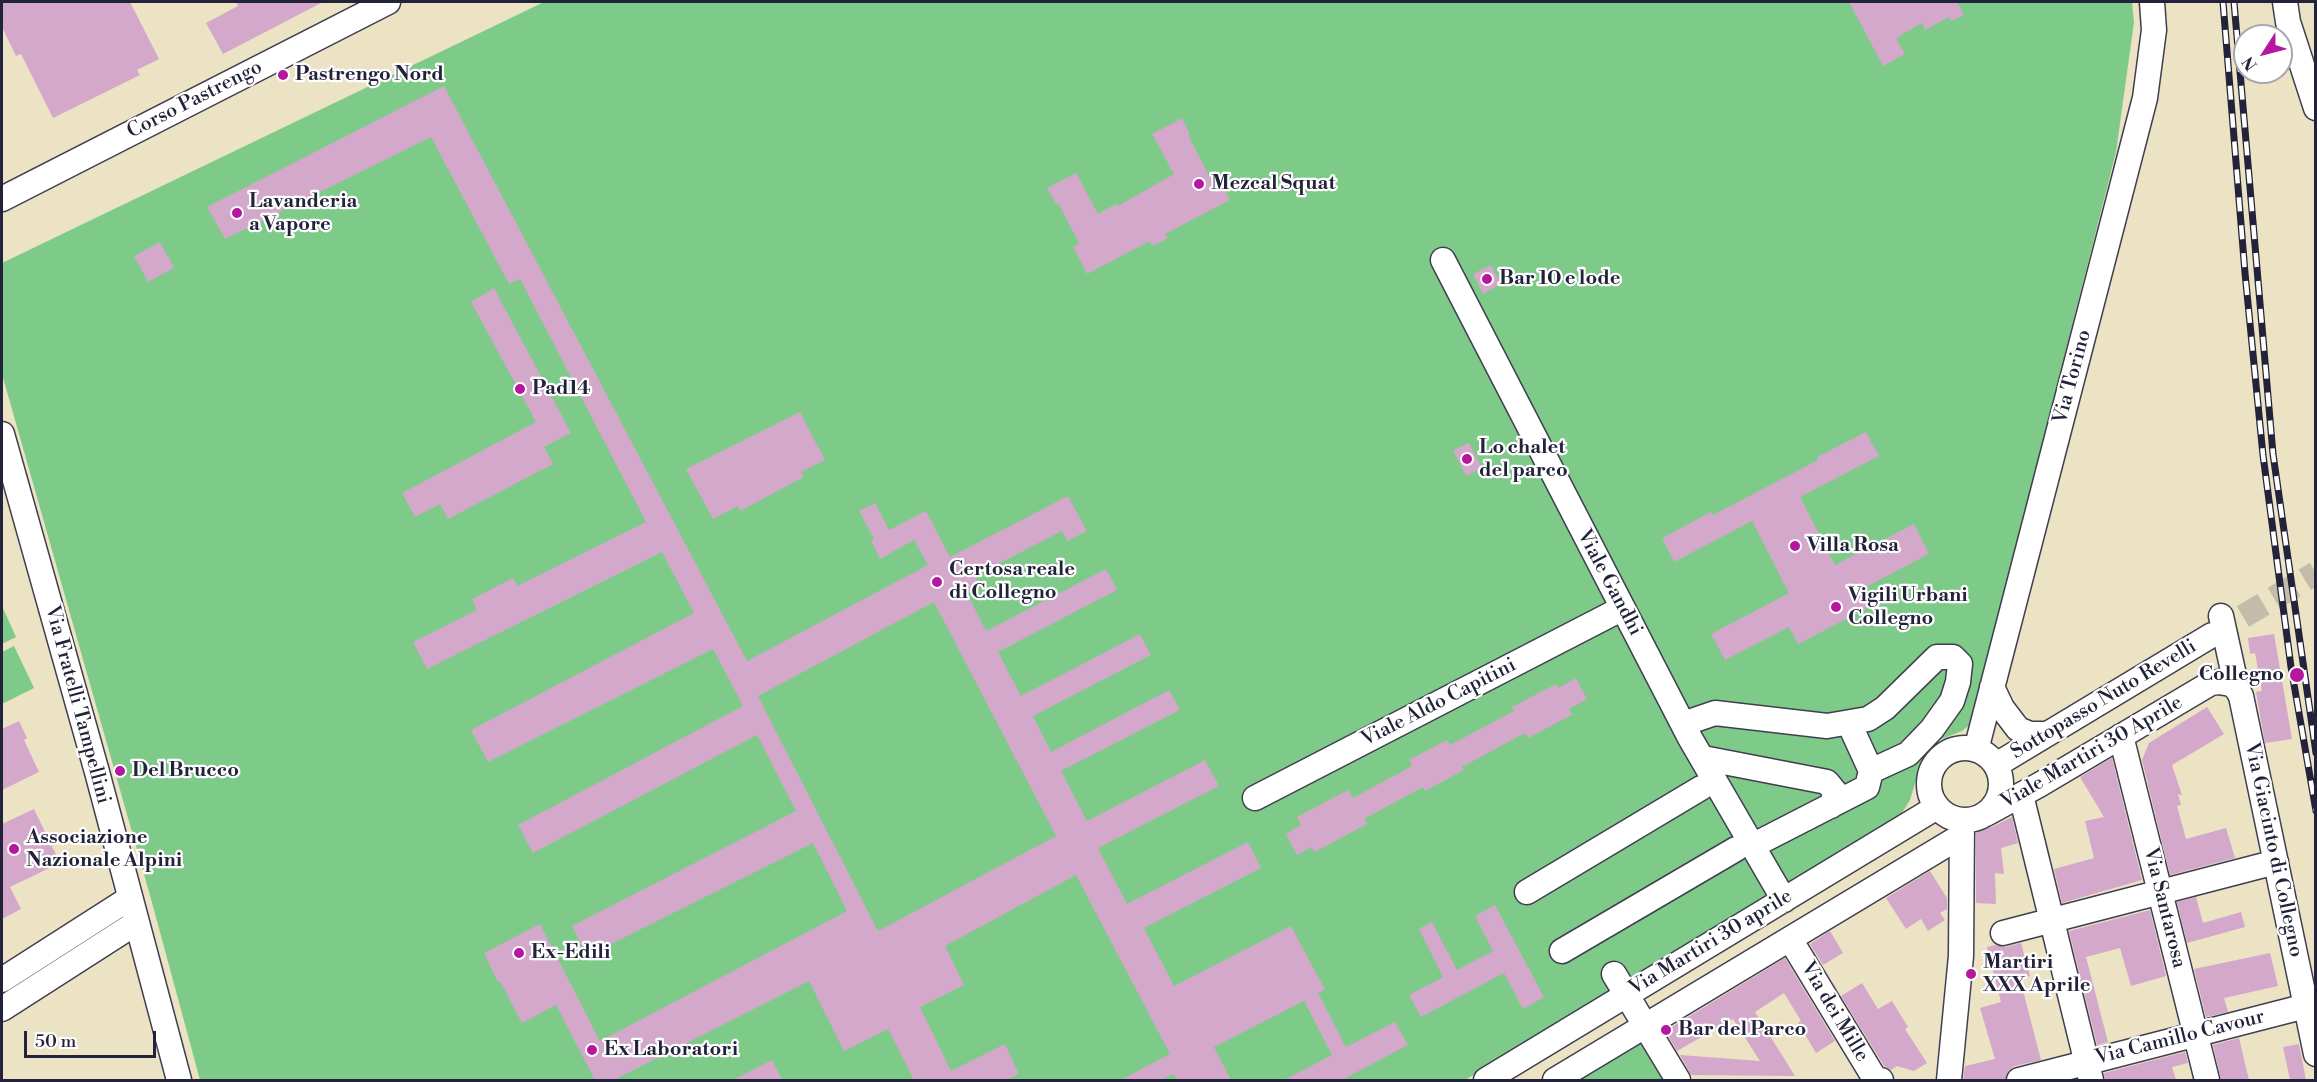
<!DOCTYPE html>
<html>
<head>
<meta charset="utf-8">
<style>
	body { margin:0 }
	#map { position:relative; width:2317px; height:1082px; overflow:hidden; background:#ebe3c4; font-family:"Libre Bodoni",serif }
	canvas { display:block }
	.frame { position:absolute; inset:0; border:3px solid #22223b; pointer-events:none }
	.north { position:absolute; left:2233px; top:24px; width:60px; height:60px; box-sizing:border-box; background:#fff; border:2px solid #a7a7b1; border-radius:50%; rotate:234deg; font-size:16px; font-weight:700; line-height:24px; text-align:center; color:#22223b }
	.north::after { content:''; display:block; margin:auto; width:21px; height:27px; background:#b5179e; clip-path:polygon(50% 0,100% 100%,50% 72%,0 100%) }
	.scale { position:absolute; left:24px; top:1031px; width:132px; height:27px; box-sizing:border-box; border:3px solid #22223b; border-top:0; padding-left:8px; font-size:18px; line-height:21px; white-space:nowrap; color:#22223b; -webkit-text-stroke:4px #fff; paint-order:stroke }
</style>
</head>
<body>
<div id="map">
<canvas width="2317" height="1082"></canvas>
<div class="frame"></div>
<div class="north">N</div>
<div class="scale">50 m</div>
</div>
<script>
const c = document.querySelector('canvas').getContext('2d');
c.lineJoin = 'round';
function fill(path, color) { c.fillStyle = color; c.fill(path, 'evenodd'); }
const toPath = rows => new Path2D(rows.map(r => 'M' + r).join(''));
function trace(path, color, width, dash) { c.strokeStyle = color; c.lineWidth = width; c.lineCap = dash ? 'butt' : 'round'; c.setLineDash(dash || []); c.stroke(path); }
function drawText(font, color, halo, rows, align = 'center') {
  c.font = font + ' "Libre Bodoni",serif'; c.lineWidth = 4.5; c.setLineDash([]); c.textBaseline = 'middle'; c.strokeStyle = halo; c.fillStyle = color; for (const [text, x, y, turn = 0] of rows) {
    c.save(); c.translate(x, y); c.rotate((+turn || 0) * Math.PI / 180); c.textAlign = isNaN(turn) ? turn : align; if (halo) c.strokeText(text, 0, 0); c.fillText(text, 0, 0); c.restore();
  }
}
fill(toPath([
	[544,2,2132,2,2134,22,2116,152,1971,724,1962,731,1939,740,1923,756,1910,800,1900,816,1465,1080,200,1080,151,899,2,374,2,263],
	[2,606,16,637,2,644],
	[14,646,34,688,2,704,2,652],
	[1642,1038,1667,1080,1571,1080]
]), '#7eca88');
fill(toPath([
	[2,2,130,2,159,59,137,70,140,75,53,118,21,54,16,56,2,27],
	[236,2,323,2,223,54,206,23,238,6],
	[1849,2,1957,2,1964,15,1951,21,1949,17,1925,30,1922,23,1896,38,1905,54,1883,66],
	[444,86,747,661,928,565,914,540,880,559,871,541,874,539,859,511,875,503,889,530,926,511,950,557,1068,496,1087,531,1067,541,1062,531,975,576,980,586,967,593,986,631,1106,569,1117,590,998,652,1021,696,1140,634,1151,655,1033,716,1051,752,1169,690,1180,710,1061,771,1087,821,1205,760,1219,786,1098,848,1127,904,1248,842,1261,868,1144,928,1174,986,1291,926,1325,990,1318,993,1346,1047,1395,1022,1408,1045,1342,1080,1284,1080,1332,1055,1304,1001,1214,1047,1231,1080,1177,1080,1173,1074,1161,1080,1121,1080,1170,1054,1076,875,945,946,964,985,920,1007,951,1071,1005,1044,1019,1074,1006,1080,914,1080,888,1029,844,1051,809,981,614,1080,595,1080,556,1005,522,1023,500,981,498,982,484,953,540,924,600,1041,847,911,813,843,587,956,572,926,796,811,757,735,533,853,518,825,743,706,713,649,488,762,471,730,694,613,662,552,427,669,413,642,477,610,472,599,513,578,517,586,646,522,520,279,509,284,431,137,225,239,207,207],
	[934,602,1056,836,878,931,758,696],
	[1182,118,1190,134,1188,135,1209,176,1215,172,1230,200,1165,234,1168,238,1152,246,1150,241,1087,274,1073,247,1079,243,1058,203,1056,204,1047,188,1076,173,1098,214,1116,204,1118,206,1174,174,1152,134],
	[160,242,174,268,148,282,134,256],
	[1491,265,1501,284,1483,294,1473,274],
	[494,288,571,433,544,447,553,464,448,519,440,504,415,517,402,493,536,422,471,302],
	[800,412,825,460,801,472,804,477,740,511,738,506,713,519,686,469],
	[1866,432,1879,456,1800,497,1835,565,1914,524,1929,554,1864,588,1873,605,1837,624,1798,644,1789,627,1725,660,1711,634,1789,593,1752,521,1674,562,1662,538,1711,512,1713,515,1818,460,1817,457],
	[1469,443,1482,468,1466,476,1453,450],
	[2274,634,2292,739,2265,743,2256,692,2262,691,2255,653,2250,654,2248,638],
	[1576,678,1587,699,1569,709,1572,715,1528,738,1525,733,1462,767,1464,770,1425,791,1423,787,1364,819,1367,824,1315,852,1312,847,1297,855,1286,834,1301,825,1297,817,1348,790,1353,798,1412,766,1409,760,1447,740,1450,745,1514,711,1512,707,1556,684,1558,688],
	[2207,707,2224,734,2172,765,2182,795,2178,794,2181,805,2177,806,2186,839,2226,828,2235,858,2170,875,2142,760,2149,743],
	[19,721,27,738,24,740,39,772,2,790,2,729],
	[2112,758,2142,880,2062,903,2054,869,2094,858,2085,821,2104,817,2080,777],
	[34,809,60,863,10,887,21,909,2,919,2,824],
	[2012,817,2018,843,2001,848,2004,874,1995,873,1996,904,1976,903,1976,833,1984,828,1992,827],
	[1930,871,1947,898,1947,909,1940,913,1945,920,1928,931,1921,919,1906,929,1886,898],
	[2196,897,2203,923,2241,912,2245,927,2187,943,2177,902],
	[1495,905,1544,997,1523,1009,1504,973,1421,1017,1409,995,1443,977,1419,929,1432,922,1457,970,1493,951,1475,916],
	[2150,910,2166,976,2131,986,2120,948,2086,957,2108,1042,2097,1045,2069,931],
	[1830,931,1843,953,1823,965,1810,944],
	[2021,943,2030,976,2020,979,2041,1060,2015,1066,2009,1070,2005,1079,1963,1080,1965,1066,1995,1059,1980,1008,2001,1002,1987,947,1995,945,2006,947],
	[2270,953,2278,986,2224,998,2228,1012,2206,1017,2194,969],
	[1785,958,1835,1041,1816,1053,1798,1023,1801,1021,1784,993,1755,1012,1795,1076,1691,1075,1680,1055,1760,1061,1733,1019,1677,1051,1665,1031],
	[1862,983,1878,1009,1892,1001,1908,1027,1905,1029,1927,1063,1914,1071,1897,1066,1891,1070,1884,1066,1841,996],
	[2239,1038,2249,1080,2221,1080,2213,1045],
	[2299,1044,2306,1080,2290,1080,2283,1047],
	[2185,1052,2188,1063,2172,1067,2176,1080,2105,1080,2104,1073],
	[772,1060,782,1080,733,1080]
]), '#d3a8ca');
trace(toPath([
	[2212,635,2316,573]
]), '#c3bca9', 24, [24, 12]);
const minor = toPath([
	[2285,2,2288,22,2316,108],
	[2,199,388,2],
	[1443,260,1690,738,1784,900],
	[2,434,97,772,179,1080],
	[2221,616,2237,689],
	[1992,687,2002,708,2018,729,2030,734,2047,734],
	[1683,724,1715,713,1827,726,1868,719,1885,708,1937,657,1953,657,1960,664,1958,682,1952,701,1932,729,1908,754,1871,771],
	[2121,736,2207,1080],
	'1929 784a36 36 0 1 1 72 0a36 36 0 1 1-72 0Z',
	[1976,750,2145,98,2154,30,2152,2],
	[1703,758,1827,782,1836,793,1831,806],
	[1996,765,2212,635],
	[2021,795,2091,1080],
	[1255,798,1623,608],
	[1986,814,2039,785,2211,683,2218,682,2231,684,2237,689,2241,696,2316,1054],
	[1754,845,1867,787,1871,771,1849,723],
	[1527,892,1701,788],
	[2003,933,2276,862],
	[1790,939,1875,1079,1881,1080],
	[1562,951,1736,849],
	[1614,974,1678,1080],
	[2,980,130,898],
	[2,1009,136,923],
	[1486,1080,1937,807],
	[1555,1080,1961,836],
	[1949,1080,1961,956,1962,823],
	[2019,1080,2306,1006]
]);
trace(minor, '#403f50', 27);
trace(minor, '#fff', 24);
const rail = toPath([
	[2223,2,2245,273,2263,455,2291,667,2316,811],
	[2234,2,2273,454,2316,753]
]);
trace(rail, '#22223b', 7);
trace(rail, '#fff', 4.5, [14]);
for (const [x, y, r, color] of [
	[283,75,6,"#b5179e"],
	[1199,184,6,"#b5179e"],
	[237,213,6,"#b5179e"],
	[1487,279,6,"#b5179e"],
	[520,389,6,"#b5179e"],
	[1467,459,6,"#b5179e"],
	[1795,546,6,"#b5179e"],
	[937,582,6,"#b5179e"],
	[1836,607,6,"#b5179e"],
	[2297,675,8,"#b5179e"],
	[120,771,6,"#b5179e"],
	[14,849,6,"#b5179e"],
	[519,953,6,"#b5179e"],
	[1971,974,6,"#b5179e"],
	[1666,1030,6,"#b5179e"],
	[592,1050,6,"#b5179e"]
]) { const dot = new Path2D(); dot.arc(x, y, r, 0, 2 * Math.PI); c.fillStyle = color; c.fill(dot); trace(dot, '#fff', 2); }
drawText('bold 20px', '#22223b', '#fff', [
	["Pastrengo Nord",295,75],
	["Mezcal Squat",1211,184],
	["Lavanderia",249,202],
	["a Vapore",249,225],
	["Bar 10 e lode",1499,279],
	["Pad14",532,389],
	["Lo chalet",1479,448],
	["del parco",1479,471],
	["Villa Rosa",1807,546],
	["Certosa reale",949,570],
	["di Collegno",949,593],
	["Vigili Urbani",1848,596],
	["Collegno",1848,619],
	["Collegno",2284,675,"right"],
	["Del Brucco",132,771],
	["Associazione",26,838],
	["Nazionale Alpini",26,861],
	["Ex-Edili",531,953],
	["Martiri",1983,963],
	["XXX Aprile",1983,986],
	["Bar del Parco",1678,1030],
	["Ex Laboratori",604,1050]
], 'left');
drawText('20px', '#22223b', '#fff', [
	["Corso Pastrengo",195,100,-27],
	["Via Torino",2073,377,-75],
	["Viale Gandhi",1609,583,62],
	["Sottopasso Nuto Revelli",2104,700,-31],
	["Viale Aldo Capitini",1439,703,-27],
	["Via Fratelli Tampellini",77,705,75],
	["Viale Martiri 30 Aprile",2092,753,-30],
	["Via Giacinto di Collegno",2273,850,78],
	["Via Santarosa",2164,908,76],
	["Via Martiri 30 aprile",1711,943,-31],
	["Via dei Mille",1834,1012,59],
	["Via Camillo Cavour",2180,1038,-14]
]);
</script>
</body>
</html>
